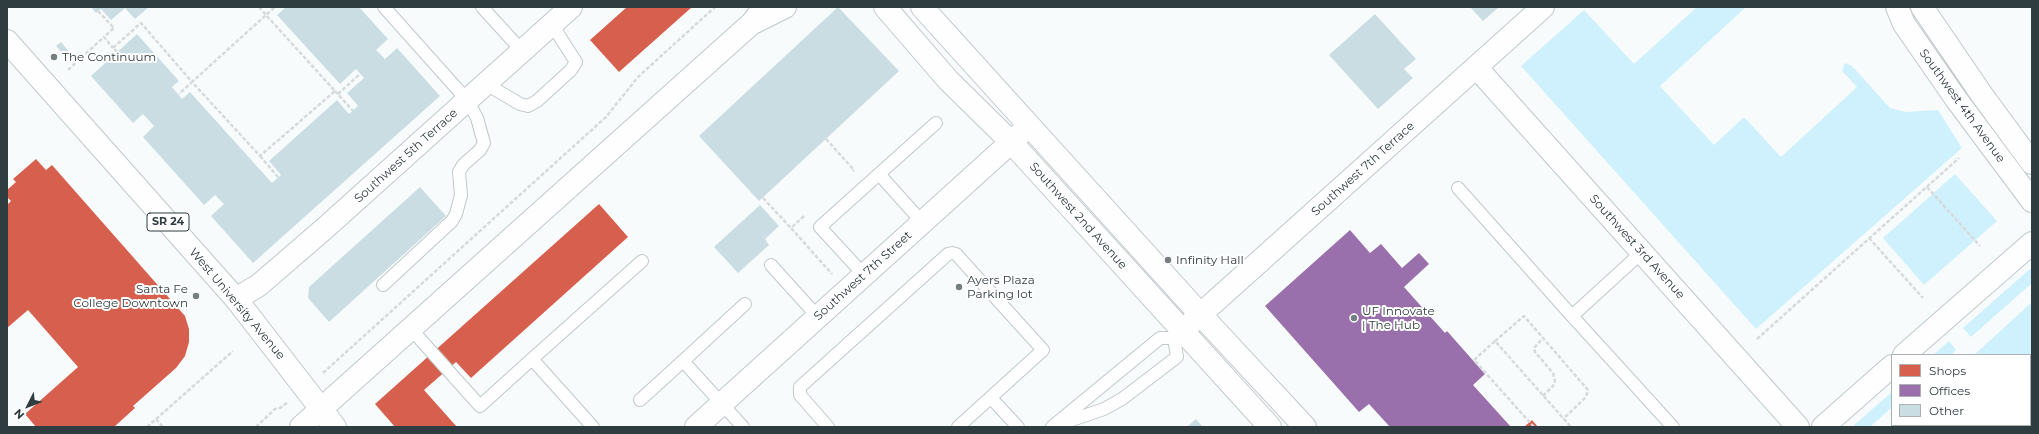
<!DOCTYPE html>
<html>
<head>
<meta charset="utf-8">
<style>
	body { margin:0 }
	#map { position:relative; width:2039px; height:434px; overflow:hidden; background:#f8fbfc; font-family:Montserrat,sans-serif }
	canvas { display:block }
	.frame { position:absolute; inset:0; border:8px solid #2f3c40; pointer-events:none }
	.legend { position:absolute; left:1891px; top:354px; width:140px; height:72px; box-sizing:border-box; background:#fff; border:1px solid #acb1b3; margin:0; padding:5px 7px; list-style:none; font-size:12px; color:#2f3c40 }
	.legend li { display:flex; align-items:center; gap:8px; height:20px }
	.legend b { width:20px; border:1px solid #acb1b3 }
	.north { position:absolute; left:8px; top:386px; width:40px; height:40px; -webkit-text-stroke:3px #fff; paint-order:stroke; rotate:228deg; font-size:11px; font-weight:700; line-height:16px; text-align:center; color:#2f3c40 }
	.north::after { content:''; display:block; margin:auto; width:14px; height:18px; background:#2f3c40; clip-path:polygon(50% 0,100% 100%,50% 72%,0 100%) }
</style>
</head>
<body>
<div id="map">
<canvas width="2039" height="434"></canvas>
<div class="frame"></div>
<ul class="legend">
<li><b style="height:11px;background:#d6604d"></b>Shops</li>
<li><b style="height:11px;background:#9970ab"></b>Offices</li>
<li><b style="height:11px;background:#c9dde3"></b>Other</li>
</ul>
<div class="north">N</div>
</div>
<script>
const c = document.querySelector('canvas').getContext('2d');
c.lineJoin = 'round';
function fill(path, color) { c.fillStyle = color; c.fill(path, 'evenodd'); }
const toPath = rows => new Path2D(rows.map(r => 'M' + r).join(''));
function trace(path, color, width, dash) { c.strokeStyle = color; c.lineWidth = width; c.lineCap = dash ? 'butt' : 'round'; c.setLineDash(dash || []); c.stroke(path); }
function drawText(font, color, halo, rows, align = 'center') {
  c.font = font + ' Montserrat,sans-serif'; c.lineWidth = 4; c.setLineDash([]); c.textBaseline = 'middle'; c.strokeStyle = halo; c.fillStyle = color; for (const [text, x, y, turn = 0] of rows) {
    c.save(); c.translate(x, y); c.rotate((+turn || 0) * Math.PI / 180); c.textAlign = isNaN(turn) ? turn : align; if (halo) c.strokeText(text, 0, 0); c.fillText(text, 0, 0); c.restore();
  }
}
fill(toPath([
	[1697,7,1746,7,1660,86,1714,145,1744,117,1781,157,1857,87,1842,71,1845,63,1852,66,1890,108,1905,112,1938,110,1962,148,1756,329,1521,66,1584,10,1634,64],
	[1955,174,1997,221,1924,285,1883,238],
	[2032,267,2032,283,1971,337,1963,328],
	[2032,302,2032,427,1893,427,1896,425,2030,425,2030,355,1974,355],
	[1949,341,1956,350,1951,355,1933,355],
	[1892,392,1892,407,1870,427,1856,427,1854,425]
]), '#cef1fd');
fill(toPath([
	[627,7,692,7,619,72,590,40],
	[36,159,46,170,52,165,185,316,189,329,189,342,185,356,176,368,133,406,135,408,114,427,36,427,25,414,78,367,28,310,7,328,7,205,11,201,7,197,7,190,16,182,13,179],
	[599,204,628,237,471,378,456,362,424,390,457,427,395,427,375,404],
	[1532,420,1538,427,1524,427]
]), '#d6604d');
fill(toPath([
	[1350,230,1370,253,1381,244,1402,268,1419,253,1429,264,1404,287,1445,333,1447,331,1485,374,1473,385,1511,427,1390,427,1369,404,1359,412,1265,306]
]), '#9970ab');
fill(toPath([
	[91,7,149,7,135,19,125,8,111,20,101,9,96,13],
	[286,7,359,7,388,39,376,50,385,59,397,48,440,96,253,263,211,216,224,204,215,195,204,205,143,137,154,126,143,114,133,123,91,76,137,34,179,81,172,87,182,99,190,92,272,183,281,175,269,161,337,100,349,114,358,106,347,93,364,78,356,69,340,84,277,15],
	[838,7,899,71,759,201,699,136],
	[1470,7,1499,7,1483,21],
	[1375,14,1416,59,1404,69,1413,78,1378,109,1329,55],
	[61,42,70,53,66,57,56,46],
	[420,187,446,216,329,322,308,298,309,287],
	[760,205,779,226,765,239,769,245,738,273,714,247],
	[1196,419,1203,427,1187,427]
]), '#c9dde3');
const lane = toPath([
	[482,7,523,52],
	[486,84,520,104,528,106,537,101,571,70,576,62,558,34,553,23],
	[1458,188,1572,316],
	[922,222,879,174,936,123],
	[1641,253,1572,316,1673,427],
	[771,265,818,317],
	[864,275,820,227,879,174],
	[383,285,452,221,456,214,461,195,459,172,463,165,480,150,484,143,477,118,468,101,384,7],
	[411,329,480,406,532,359],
	[991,398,1018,427],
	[640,400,683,361],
	[1063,423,1104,409,1122,399,1177,357,1174,338],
	[593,427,532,359,642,261],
	[743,427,683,361,745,304],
	[828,427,800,395,800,387,948,254,952,253,956,254,1043,350,958,427],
	[1052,427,1160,338,1174,338,1182,331]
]);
const street = toPath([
	[1476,67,1798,427],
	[236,299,259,285,324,229,571,7],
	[1182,331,1543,7],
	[1904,355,2032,243],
	[696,427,1029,126],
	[1823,427,1892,366]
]);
const secondary = toPath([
	[885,7,948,80,1011,142,1270,427],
	[922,7,1200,314,1305,427],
	[1897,7,1904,24,1956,99,2032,201],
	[1922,7,1982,95,2032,163],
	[753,23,785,7],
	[301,427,752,23,764,7]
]);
const primary = toPath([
	[7,41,236,299,335,427]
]);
trace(lane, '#c1c8ca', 14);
trace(street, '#c1c8ca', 24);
trace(secondary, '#c1c8ca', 24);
trace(primary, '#c1c8ca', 24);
trace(toPath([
	[259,7,266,15,335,91,260,156,192,82,266,15,275,7],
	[98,11,114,28,104,37],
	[117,52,113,48,141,23,192,82,179,94],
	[68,70,104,37,113,48],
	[335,91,353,111],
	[338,94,360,74],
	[826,139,854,170,853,171],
	[260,156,278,177],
	[1927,187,1980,246],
	[763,198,791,228],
	[804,216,791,228,832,274],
	[1869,238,1923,298],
	[1757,339,1959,158],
	[1495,341,1524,316,1543,338],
	[323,373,606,117,638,77,715,7],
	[1543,396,1553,386,1555,381,1553,373,1535,352,1534,348,1543,338,1588,390,1586,397,1563,419],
	[156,419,163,427],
	[147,427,233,351],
	[256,427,275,409,280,408,288,402],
	[1534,427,1474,360,1495,341,1571,427]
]), '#d7dadb', 2.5, [4, 2]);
trace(lane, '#fefeff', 12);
trace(street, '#fefeff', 22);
trace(secondary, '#fefeff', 22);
trace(primary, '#fefeff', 22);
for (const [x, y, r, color] of [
	[54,57,4,"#757f82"],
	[1168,260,4,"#757f82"],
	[959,287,4,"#757f82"],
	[196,296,4,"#757f82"],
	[1354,318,4,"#757f82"]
]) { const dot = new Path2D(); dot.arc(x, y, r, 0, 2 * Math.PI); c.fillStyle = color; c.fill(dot); trace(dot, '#fff', 1.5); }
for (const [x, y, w] of [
	[168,222,42]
]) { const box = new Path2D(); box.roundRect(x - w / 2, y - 9, w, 18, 3); c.fillStyle = '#fff'; c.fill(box); trace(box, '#2f3c40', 1); }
drawText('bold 11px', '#2f3c40', null, [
	["SR 24",168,222]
]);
drawText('12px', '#2f3c40', '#fff', [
	["The Continuum",62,57],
	["Infinity Hall",1176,260],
	["Ayers Plaza",967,280],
	["Parking lot",967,294],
	["Santa Fe",188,289,"right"],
	["College Downtown",188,303,"right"],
	["UF Innovate",1362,311],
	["| The Hub",1362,325]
], 'left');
drawText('12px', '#2f3c40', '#fff', [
	["Southwest 4th Avenue",1962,106,54],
	["Southwest 5th Terrace",406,156,-42],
	["Southwest 7th Terrace",1363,169,-42],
	["Southwest 2nd Avenue",1078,216,48],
	["Southwest 3rd Avenue",1637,247,48],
	["Southwest 7th Street",863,276,-42],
	["West University Avenue",237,304,50]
]);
</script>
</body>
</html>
